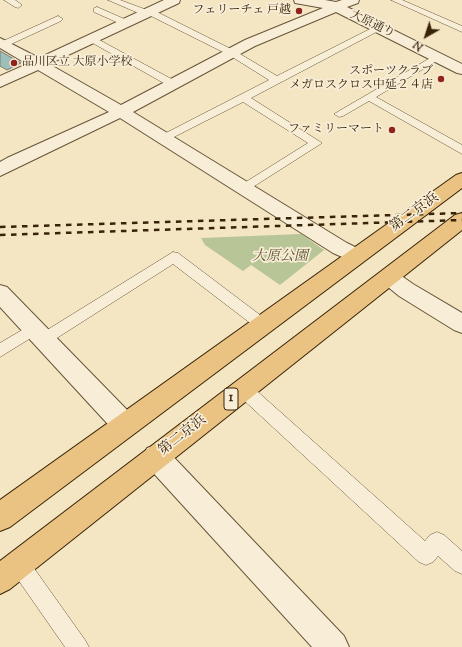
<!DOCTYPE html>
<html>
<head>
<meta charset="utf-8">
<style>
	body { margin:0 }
	#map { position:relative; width:462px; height:647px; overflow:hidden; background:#f4e5c3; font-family:"Sorts Mill Goudy",serif }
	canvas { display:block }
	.north { position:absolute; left:406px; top:16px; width:40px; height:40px; -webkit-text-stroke:3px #f8eed8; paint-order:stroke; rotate:219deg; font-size:11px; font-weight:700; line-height:16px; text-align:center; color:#382309 }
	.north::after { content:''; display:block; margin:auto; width:14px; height:18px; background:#382309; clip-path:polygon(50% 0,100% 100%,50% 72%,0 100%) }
</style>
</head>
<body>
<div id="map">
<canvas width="462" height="647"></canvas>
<div class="north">N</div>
</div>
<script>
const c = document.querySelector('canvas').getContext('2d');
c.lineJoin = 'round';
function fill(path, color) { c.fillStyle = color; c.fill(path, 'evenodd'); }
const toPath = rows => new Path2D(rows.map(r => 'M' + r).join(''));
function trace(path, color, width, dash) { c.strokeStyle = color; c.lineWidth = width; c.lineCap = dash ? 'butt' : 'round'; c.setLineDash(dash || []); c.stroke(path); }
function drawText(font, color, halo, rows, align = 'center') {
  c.font = font + ' "Sorts Mill Goudy","Noto Serif JP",serif'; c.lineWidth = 3.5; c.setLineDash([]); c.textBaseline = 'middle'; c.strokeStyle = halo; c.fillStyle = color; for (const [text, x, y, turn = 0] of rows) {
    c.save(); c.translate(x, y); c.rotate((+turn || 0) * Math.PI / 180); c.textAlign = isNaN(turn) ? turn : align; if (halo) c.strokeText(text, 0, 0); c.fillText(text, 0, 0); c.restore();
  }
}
fill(toPath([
	[301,234,324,250,280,285,251,265,243,271,205,245,201,238]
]), '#b8c596');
const water = toPath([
	[0,51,21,63,7,70,0,66,0,51]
]);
fill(water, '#9dbeb9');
trace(water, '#758073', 1);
const lane = toPath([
	[4,0,15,0,22,5,18,8,15,7,4,0],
	[108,0,120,0,147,10,153,10,235,51,277,76,376,26,382,26,384,28,251,98,322,143,245,192,241,191,239,188,241,185,308,143,243,102,168,140,160,140,158,138,160,136,269,80,229,55,149,15,143,15,108,0],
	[391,0,402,0,462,26,462,32,391,0],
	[97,7,129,21,131,23,129,25,123,25,94,12,94,8,97,7],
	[58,16,63,19,61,21,7,46,0,45,1,42,58,16],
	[92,36,177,82,178,84,177,86,169,86,89,41,89,37,92,36],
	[437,54,440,55,442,57,440,59,376,97,462,145,462,154,369,101,343,116,339,117,334,114,437,54],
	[173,252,178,253,268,321,271,325,268,329,263,331,258,329,173,264,49,343,44,345,39,343,36,339,39,335,173,252],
	[34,323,39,325,42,329,39,333,0,357,0,343,34,323],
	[243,382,249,384,425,541,430,535,437,532,444,535,462,551,462,574,455,571,438,556,433,562,426,565,419,562,237,394,235,389,237,384,243,382],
	[19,554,26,557,85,640,89,647,65,647,12,571,9,564,12,557,19,554]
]);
const street = toPath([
	[164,0,180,0,179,3,49,64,121,105,245,40,323,8,295,3,294,0,325,0,336,2,342,0,359,0,358,3,347,7,462,64,462,74,457,73,336,12,255,46,133,112,347,243,363,251,366,256,363,261,356,263,333,253,120,118,0,176,0,162,7,158,109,112,38,70,0,87,0,76,27,64,0,48,0,38,39,58,164,0],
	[389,269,396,272,413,284,462,313,462,333,454,330,399,296,382,282,379,277,382,272,389,269],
	[0,285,7,287,134,417,137,425,134,433,125,436,116,433,0,307,0,285],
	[156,445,165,448,344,636,349,647,312,647,147,466,143,457,147,448,156,445]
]);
const highway = toPath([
	[462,173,462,188,10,527,0,531,0,500,456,175,462,173],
	[462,213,462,230,10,589,0,594,0,561,455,215,462,213]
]);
trace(lane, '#675438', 1);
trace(street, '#675438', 2);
trace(highway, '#382309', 2);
fill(lane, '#f8eed8');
fill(street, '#f8eed8');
fill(highway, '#eac282');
trace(toPath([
	[0,227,462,213],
	[0,235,462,220]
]), '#382309', 2.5, [5.5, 5.5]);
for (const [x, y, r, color] of [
	[299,11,4,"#8f2418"],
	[14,63,4,"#8f2418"],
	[441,79,4,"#8f2418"],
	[392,130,4,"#8f2418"]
]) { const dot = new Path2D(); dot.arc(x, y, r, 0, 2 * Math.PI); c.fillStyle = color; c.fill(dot); trace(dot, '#f8eed8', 1.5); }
drawText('12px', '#382309', '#f8eed8', [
	["フェリーチェ 戸越",291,11],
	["品川区立 大原小学校",22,63,"left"],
	["スポーツクラブ",433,72],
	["メガロスクロス中延２４店",433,86],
	["ファミリーマート",384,130]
], 'right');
drawText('12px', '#382309', '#f8eed8', [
	["大原通り",372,25,26]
]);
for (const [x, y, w] of [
	[231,399,14]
]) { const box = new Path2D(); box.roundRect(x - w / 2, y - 11, w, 22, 3); c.fillStyle = '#f8eed8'; c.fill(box); trace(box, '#382309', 1); }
drawText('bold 13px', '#382309', null, [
	["1",231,399]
]);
drawText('14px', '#382309', '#f8eed8', [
	["第二京浜",415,213,-36],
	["第二京浜",183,436,-38]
]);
drawText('italic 14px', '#5e5433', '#f8eed8', [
	["大原公園",280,258]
]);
</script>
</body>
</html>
